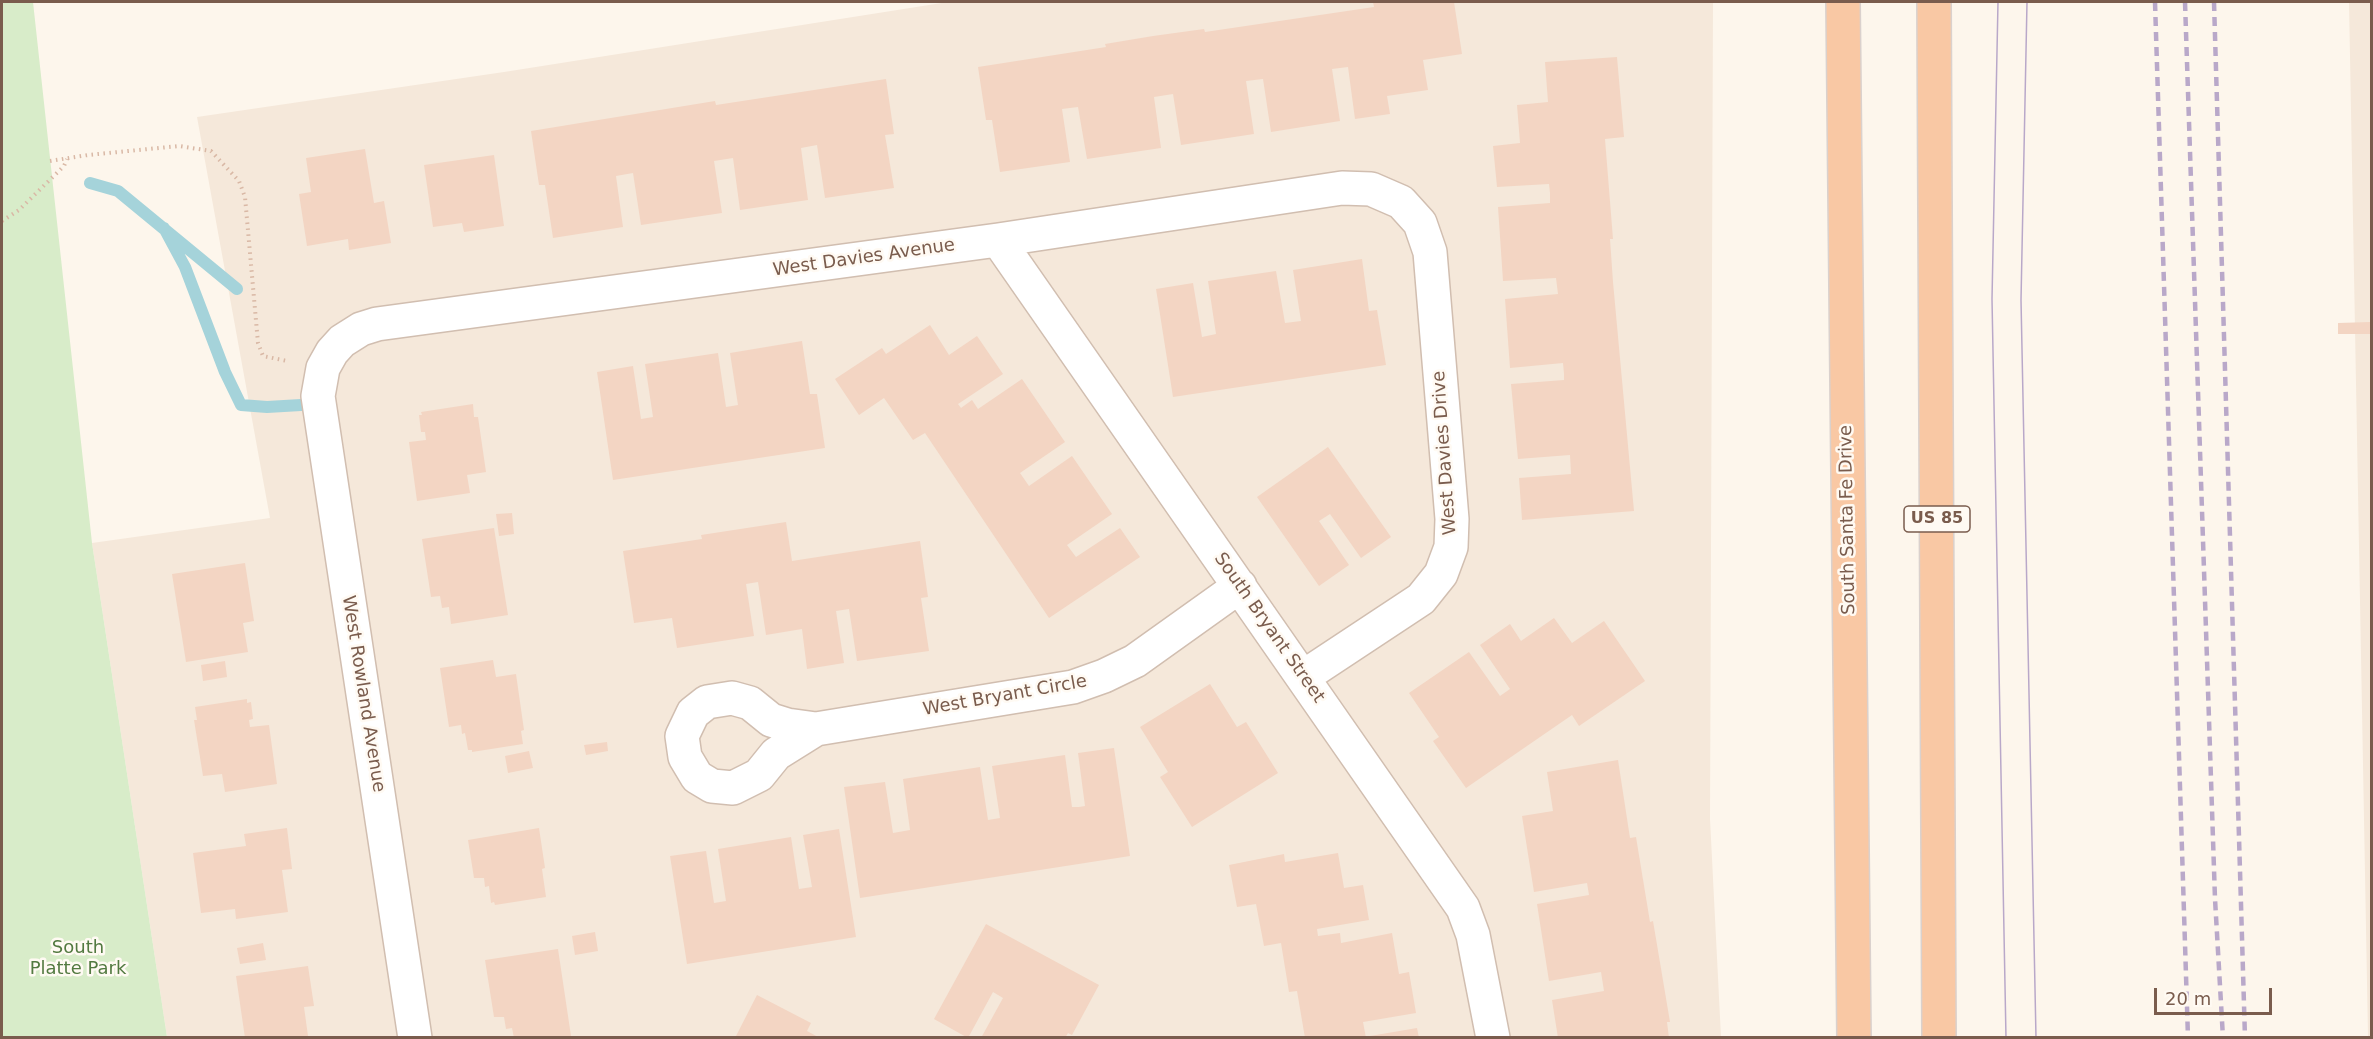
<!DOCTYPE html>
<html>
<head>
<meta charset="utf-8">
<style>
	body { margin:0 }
	#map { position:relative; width:2373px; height:1039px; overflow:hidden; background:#fdf6ec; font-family:"DejaVu Sans",sans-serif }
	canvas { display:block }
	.frame { position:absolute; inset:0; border:3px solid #7a5c4d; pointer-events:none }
	.scale { position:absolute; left:2154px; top:988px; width:118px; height:27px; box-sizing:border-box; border:3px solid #7a5c4d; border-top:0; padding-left:8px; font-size:18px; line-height:21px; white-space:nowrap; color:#7a5c4d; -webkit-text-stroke:4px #fffaf3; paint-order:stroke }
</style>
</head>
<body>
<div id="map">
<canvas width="2373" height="1039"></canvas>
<div class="frame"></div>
<div class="scale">20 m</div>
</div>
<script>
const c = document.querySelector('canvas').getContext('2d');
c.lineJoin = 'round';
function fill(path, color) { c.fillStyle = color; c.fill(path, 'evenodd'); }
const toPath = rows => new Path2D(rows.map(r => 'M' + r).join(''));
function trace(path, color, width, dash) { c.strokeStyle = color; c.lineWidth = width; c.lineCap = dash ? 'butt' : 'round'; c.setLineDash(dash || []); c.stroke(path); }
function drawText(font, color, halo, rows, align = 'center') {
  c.font = font + ' "DejaVu Sans",sans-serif'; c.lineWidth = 5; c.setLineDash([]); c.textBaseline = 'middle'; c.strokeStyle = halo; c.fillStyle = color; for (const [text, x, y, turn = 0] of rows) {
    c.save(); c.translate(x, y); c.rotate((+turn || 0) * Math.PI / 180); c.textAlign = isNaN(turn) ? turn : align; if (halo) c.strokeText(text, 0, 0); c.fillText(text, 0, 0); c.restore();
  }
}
fill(toPath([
	[948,2,1713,2,1710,819,1721,1037,167,1037,92,543,270,518,197,117,504,72],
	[2349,2,2372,2,2371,1038,2368,1037]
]), '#f5e8da');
fill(toPath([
	[2,2,33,2,92,543,167,1037,2,1037]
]), '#d8ecc9');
trace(toPath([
	[90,183,118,191,237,289],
	[164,228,185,267,225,372,241,405,267,407,318,404]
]), '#a5d3da', 12);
fill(toPath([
	[1373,2,1454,2,1462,54,1423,60,1428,90,1387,96,1390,114,1355,119,1348,67,1332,69,1340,121,1271,132,1263,79,1246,81,1254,134,1181,145,1173,94,1154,97,1161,148,1087,159,1078,107,1062,109,1070,162,1000,172,992,120,986,120,978,67,1106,47,1105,44,1153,36,1204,29,1205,32,1374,7],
	[1617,57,1624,137,1605,139,1613,239,1610,239,1613,282,1634,511,1522,520,1519,478,1571,474,1570,455,1518,459,1511,384,1564,380,1564,374,1563,363,1510,368,1505,299,1558,294,1556,278,1503,281,1498,207,1550,203,1550,193,1549,184,1497,187,1493,146,1520,143,1517,105,1548,102,1545,62],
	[886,79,894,134,885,135,894,188,825,198,817,145,801,148,808,200,740,210,733,158,714,161,722,213,641,225,633,173,616,176,623,227,553,238,545,185,539,185,531,131,715,101,716,105],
	[365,149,374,203,384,201,391,243,349,250,348,239,307,246,299,194,311,192,306,158],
	[494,155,504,226,464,232,462,223,433,227,424,165],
	[1362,259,1369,311,1377,310,1386,365,1173,397,1156,289,1193,283,1202,337,1216,334,1208,281,1276,271,1285,323,1301,321,1293,270],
	[2370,322,2370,334,2338,334,2338,323],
	[930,325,949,355,977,336,1003,374,958,404,961,408,972,400,978,409,1022,379,1065,442,1020,473,1029,486,1072,456,1112,514,1067,545,1076,557,1120,528,1140,557,1049,618,925,433,913,440,884,398,859,415,835,379,882,348,886,354],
	[802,341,810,394,817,394,825,448,613,480,597,372,633,366,641,419,653,417,645,364,718,353,726,407,738,405,730,353],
	[473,404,474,417,478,417,486,472,467,475,470,493,417,501,409,442,426,440,425,432,421,432,419,415,422,415,421,412],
	[1328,447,1391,537,1361,558,1330,514,1319,521,1349,565,1319,586,1257,497],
	[512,513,514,534,499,536,496,514],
	[786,522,792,561,920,541,928,597,921,598,929,651,857,661,849,609,836,611,844,663,807,669,802,629,766,635,758,582,746,584,754,636,677,648,672,618,634,623,623,551,702,539,701,535],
	[494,528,508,615,451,624,449,607,442,608,440,596,431,597,422,539],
	[245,563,254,621,243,623,248,652,186,662,172,574],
	[1554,618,1572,643,1604,621,1645,681,1579,726,1572,715,1466,788,1433,741,1439,737,1409,693,1469,652,1500,696,1510,689,1480,645,1510,624,1521,641],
	[493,660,496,677,516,674,524,730,521,731,523,744,472,752,472,750,468,750,465,733,462,734,461,725,449,727,440,668],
	[225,661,227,677,203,681,201,665],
	[1210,684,1237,727,1246,722,1278,773,1192,827,1160,777,1168,772,1140,727],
	[247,699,247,703,251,702,253,719,249,720,250,727,269,725,277,784,225,792,222,774,203,776,194,720,197,720,195,707],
	[607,742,608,751,586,755,584,745],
	[1114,748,1130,856,860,898,844,787,885,782,893,833,910,830,903,779,980,767,988,820,1000,818,992,766,1065,755,1072,807,1079,807,1085,806,1078,753],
	[529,751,533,768,508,773,505,756],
	[1618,760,1630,838,1636,837,1650,922,1653,921,1670,1022,1667,1022,1669,1038,1558,1038,1552,1000,1604,991,1601,972,1549,981,1537,904,1589,895,1587,883,1534,892,1522,816,1553,811,1547,772],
	[287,828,292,869,282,870,288,912,236,919,235,909,201,913,193,853,246,846,244,834],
	[539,828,545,868,542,869,546,897,495,905,494,902,491,903,489,886,485,887,484,878,474,878,468,840],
	[839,829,856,937,687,964,670,856,706,851,714,903,726,901,718,849,791,837,799,889,812,887,803,835],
	[1338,853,1344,888,1363,885,1369,920,1317,929,1318,936,1340,933,1341,943,1392,933,1399,974,1409,972,1416,1013,1363,1022,1366,1038,1305,1038,1297,991,1289,992,1281,943,1264,946,1256,904,1237,907,1229,865,1284,854,1285,862],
	[986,924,1099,985,1072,1035,1068,1033,1065,1038,981,1038,1003,998,993,992,968,1038,934,1019],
	[595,932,598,951,575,955,572,936],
	[263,943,266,960,240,964,237,948],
	[558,949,571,1036,514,1038,512,1028,506,1029,504,1017,494,1017,485,960],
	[308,966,314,1006,304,1007,308,1036,245,1038,236,976],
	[757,995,811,1023,807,1031,820,1038,735,1038],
	[1417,1028,1419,1038,1370,1038,1370,1036]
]), '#f3d5c3');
const minor = toPath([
	[998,240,1463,908,1473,935,1493,1038],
	[816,729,776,754,759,775,733,788,712,786,697,777,685,757,682,736,693,713,707,702,732,698,750,703,771,720,787,725,816,729,1073,687,1104,676,1135,661,1240,586],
	[415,1038,318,396,323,368,332,352,342,341,361,329,377,324,998,240,1342,188,1371,189,1401,202,1420,223,1430,252,1452,519,1451,547,1441,574,1421,599,1303,677]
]);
const trunk = toPath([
	[1843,2,1854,1038],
	[1934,2,1939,1038]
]);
trace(minor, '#d1beb0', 36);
trace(trunk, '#dad1cd', 36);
trace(toPath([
	[50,161,88,155,179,146,211,151,239,181,245,197,258,343,263,356,287,361],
	[2,221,19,210,64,166,67,159]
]), '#d9b8a5', 4, [1.5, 4.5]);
trace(minor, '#fff', 33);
trace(trunk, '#f9c8a4', 33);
trace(toPath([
	[1998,2,1992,299,2006,1038],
	[2027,2,2021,300,2036,1038]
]), '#b9a8c9', 1.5);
trace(toPath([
	[2155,2,2188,1038],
	[2185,2,2215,899,2223,1038],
	[2214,2,2245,1038]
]), '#b9a8c9', 4.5, [9, 6]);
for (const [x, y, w] of [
	[1937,519,66]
]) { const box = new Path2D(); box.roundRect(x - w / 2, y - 13, w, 26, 4.5); c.fillStyle = '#fffaf3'; c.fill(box); trace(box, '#7a5c4d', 1.5); }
drawText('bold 16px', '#7a5c4d', null, [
	["US 85",1937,519]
]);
drawText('18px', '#7a5c4d', '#fffaf3', [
	["West Davies Avenue",864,258,-8],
	["West Davies Drive",1445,453,-94],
	["South Santa Fe Drive",1848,520,-91],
	["South Bryant Street",1269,628,55],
	["West Rowland Avenue",363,694,81],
	["West Bryant Circle",1005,696,-10]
]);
drawText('18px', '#537a41', '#fffaf3', [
	["South",78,948],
	["Platte Park",78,969]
]);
</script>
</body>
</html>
